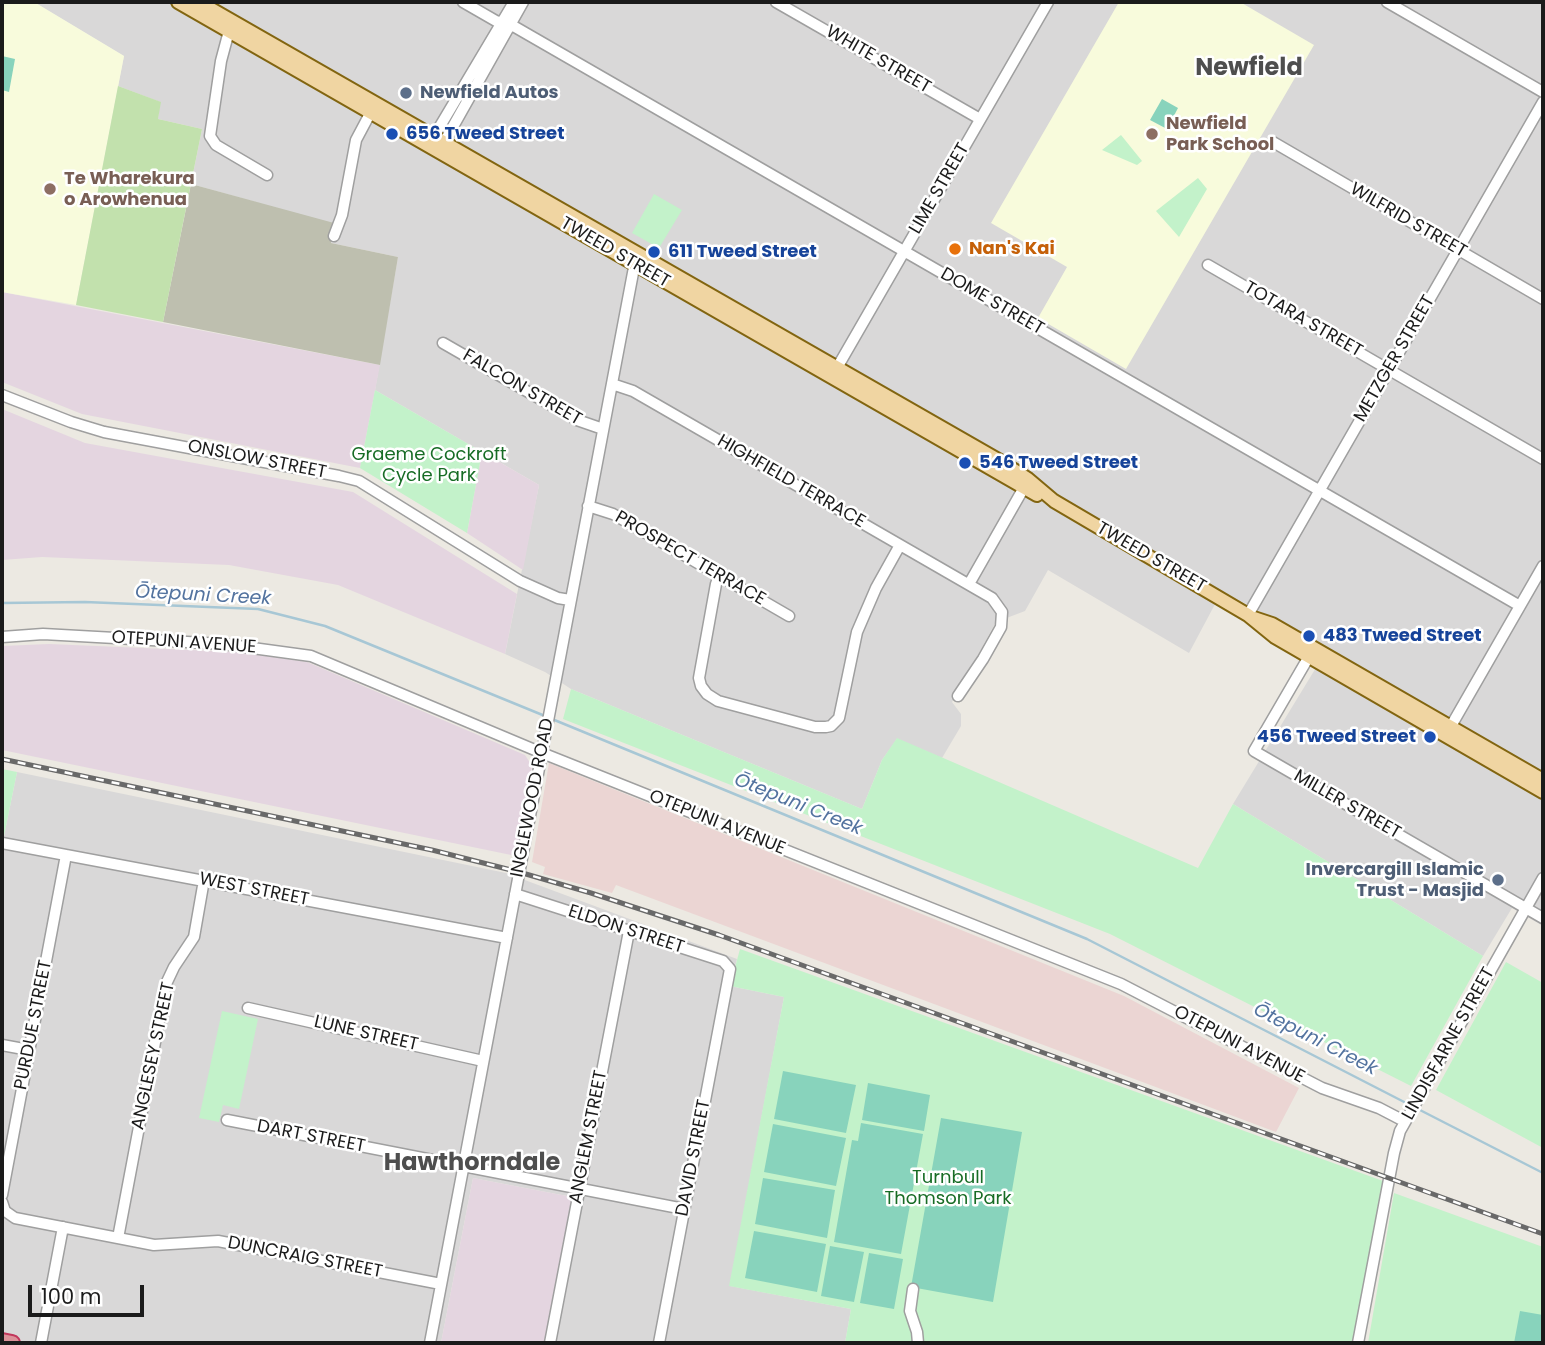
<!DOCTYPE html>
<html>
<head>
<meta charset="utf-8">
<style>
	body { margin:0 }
	#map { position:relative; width:1545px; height:1345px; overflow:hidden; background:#ece9e2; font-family:Poppins,sans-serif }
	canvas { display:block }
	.frame { position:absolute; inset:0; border:4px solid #1b1b1b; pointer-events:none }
	.scale { position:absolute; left:28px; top:1285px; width:116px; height:32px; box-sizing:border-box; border:4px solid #1b1b1b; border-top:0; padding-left:9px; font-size:21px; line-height:24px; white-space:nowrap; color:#1b1b1b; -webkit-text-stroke:5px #fff; paint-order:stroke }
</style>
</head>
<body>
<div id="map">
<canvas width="1545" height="1345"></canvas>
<div class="frame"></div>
<div class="scale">100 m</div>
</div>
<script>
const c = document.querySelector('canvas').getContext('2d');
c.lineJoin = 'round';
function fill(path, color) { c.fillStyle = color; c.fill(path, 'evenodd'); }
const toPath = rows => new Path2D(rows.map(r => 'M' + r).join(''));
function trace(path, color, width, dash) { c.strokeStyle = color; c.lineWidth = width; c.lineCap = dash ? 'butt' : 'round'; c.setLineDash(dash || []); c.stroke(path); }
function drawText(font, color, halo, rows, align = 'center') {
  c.font = font + ' Poppins,sans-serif'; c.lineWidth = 5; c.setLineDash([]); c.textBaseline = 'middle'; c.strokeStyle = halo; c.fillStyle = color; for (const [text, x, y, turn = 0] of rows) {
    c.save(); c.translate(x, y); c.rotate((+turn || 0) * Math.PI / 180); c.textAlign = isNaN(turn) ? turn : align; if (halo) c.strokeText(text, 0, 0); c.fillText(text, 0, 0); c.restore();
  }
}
fill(toPath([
	[34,2,1543,2,1543,926,1512,908,1483,956,1233,804,1328,648,1222,591,1189,653,1048,570,1025,611,996,622,952,702,961,714,961,726,942,758,897,739,882,760,862,809,571,689,545,672,505,654,539,485,375,390,398,257,331,243,334,224,191,184,202,129,158,119,160,102,118,86,124,56],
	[17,772,506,873,737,959,730,986,784,997,730,1286,851,1309,845,1343,544,1343,572,1197,473,1178,441,1343,2,1343,2,846]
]), '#d9d8d8');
fill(toPath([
	[549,763,1124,996,1299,1088,1276,1132,616,885,612,893,543,874,545,867,532,862]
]), '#ebd5d3');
fill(toPath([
	[2,292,380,365,360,468,82,414,2,382],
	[2,409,85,443,353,492,517,594,505,654,338,585,229,565,42,557,2,560],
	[482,452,539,485,523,570,467,533],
	[49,644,238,652,307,662,525,755,532,766,516,856,2,750,2,646],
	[473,1178,572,1197,544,1343,441,1343]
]), '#e4d5e0');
fill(toPath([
	[2,2,34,2,124,56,76,305,2,292],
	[1119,2,1240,2,1314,45,1126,369,1038,318,1067,267,991,223]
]), '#f8fbdc');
fill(toPath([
	[191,184,334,223,331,243,398,257,380,365,163,322]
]), '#bebfaf');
fill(toPath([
	[118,86,161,102,158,119,202,129,163,322,76,305]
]), '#c2e1ad');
fill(toPath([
	[1121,135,1142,161,1137,165,1102,150],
	[1198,178,1207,189,1179,237,1156,211],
	[654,194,682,210,659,248,632,233],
	[375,390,482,452,467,533,360,468],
	[571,689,862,809,882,760,897,738,1198,868,1233,804,1483,956,1411,1086,1110,934,563,719],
	[2,769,17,772,4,836,2,835],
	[740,949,1383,1181,1352,1343,845,1343,851,1309,729,1286,784,997,730,986],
	[1506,962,1543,983,1543,1148,1436,1090],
	[222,1011,258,1019,239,1109,223,1105,219,1122,199,1118],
	[1394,1193,1543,1247,1543,1343,1368,1343]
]), '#c3f2ca');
fill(toPath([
	[2,56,15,59,9,92,2,90],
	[1162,99,1178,108,1167,129,1150,120],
	[783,1071,856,1085,846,1133,774,1119],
	[868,1083,930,1095,924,1131,862,1120],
	[941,1118,1022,1132,993,1302,911,1287],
	[861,1123,923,1134,901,1254,834,1242,852,1140,858,1141],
	[773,1124,846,1138,836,1186,764,1172],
	[763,1178,835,1190,827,1238,755,1224],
	[754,1231,826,1244,817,1292,745,1278],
	[830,1246,864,1252,854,1302,821,1296],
	[869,1253,903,1259,894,1309,860,1303],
	[1520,1311,1543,1315,1543,1343,1514,1343]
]), '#88d3bc');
trace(toPath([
	[2,603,85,602,258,609,325,626,545,716],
	[552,719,1087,939,1410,1105],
	[1416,1108,1543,1173]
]), '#a7c7d5', 2.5);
const minor = toPath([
	[463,2,496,21,515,27,1520,606],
	[776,2,980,119],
	[1387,2,1543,92],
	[229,31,221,61,210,136,216,145,267,175],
	[1273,142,1543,299],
	[430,143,514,2],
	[441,148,523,2],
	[334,236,342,215,356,140,373,108],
	[1208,265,1543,459],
	[443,343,577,420,603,429],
	[834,373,1048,2],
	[612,384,633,391,992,598,1002,612,1001,627,983,659,958,696],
	[2,395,71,422,104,432,339,476,359,481,520,581,558,598,570,600],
	[588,506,613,514,789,616],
	[719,576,716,584,699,678,701,686,707,694,718,701,815,727,826,727,831,726,839,718,857,632,876,588,900,545],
	[969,584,1026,484],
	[1248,615,1543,102],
	[2,637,43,634,223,644,311,656,542,753,1121,984,1322,1088,1379,1108,1404,1121],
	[1311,653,1254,751,1543,918],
	[1447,733,1543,566],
	[2,843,507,938],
	[515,894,723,961,730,969,659,1343],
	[248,1008,483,1061],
	[2,1045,29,1050],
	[227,1120,684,1209],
	[2,1195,66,855],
	[2,1202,5,1211,15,1218,154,1245,218,1241,441,1284],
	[118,1238,166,984,174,967,194,937,204,880],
	[913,1289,910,1311,917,1332,918,1343],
	[41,1343,63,1227],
	[430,1343,636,257],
	[550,1343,629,931],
	[1358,1343,1394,1153,1400,1131,1543,878]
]);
const major = toPath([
	[178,2,1037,495],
	[199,2,1000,461,1028,479,1054,501,1248,615,1275,637,1543,792],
	[1254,618,1272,624,1543,780]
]);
const highway = toPath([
	[2,1341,12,1343]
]);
trace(minor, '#9f9f9f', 13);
trace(major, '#826510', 16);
trace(highway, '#c2375c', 18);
trace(minor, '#fff', 10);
trace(major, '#f0d5a2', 12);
trace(highway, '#db9199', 14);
const rail = toPath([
	[2,759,432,850,519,872,591,893,719,935,1543,1234]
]);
trace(rail, '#696969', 5);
trace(rail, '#fff', 2.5, [8]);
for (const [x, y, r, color] of [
	[406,93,7,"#5c6f8a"],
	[392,134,7,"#1a4fb4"],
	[1152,134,7,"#8d6e63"],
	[50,189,7,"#8d6e63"],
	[955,249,7,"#e8710a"],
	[654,252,7,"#1a4fb4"],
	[965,463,7,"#1a4fb4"],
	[1309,636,7,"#1a4fb4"],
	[1430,737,7,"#1a4fb4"],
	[1498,880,7,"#5c6f8a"]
]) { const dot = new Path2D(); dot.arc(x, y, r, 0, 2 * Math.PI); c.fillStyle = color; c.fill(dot); trace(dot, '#fff', 2.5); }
drawText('18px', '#1b1b1b', '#fff', [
	["WHITE STREET",878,60,30],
	["LIME STREET",940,189,-60],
	["WILFRID STREET",1408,221,30],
	["TWEED STREET",615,253,30],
	["DOME STREET",992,302,30],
	["TOTARA STREET",1303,320,30],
	["METZGER STREET",1395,359,-60],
	["FALCON STREET",522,388,30],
	["ONSLOW STREET",257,460,11],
	["HIGHFIELD TERRACE",791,482,30],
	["TWEED STREET",1151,558,30],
	["PROSPECT TERRACE",690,559,30],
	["OTEPUNI AVENUE",184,643,4],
	["INGLEWOOD ROAD",533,798,-79],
	["MILLER STREET",1347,805,30],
	["OTEPUNI AVENUE",717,823,22],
	["WEST STREET",254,890,11],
	["ELDON STREET",626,930,18],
	["PURDUE STREET",34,1025,-79],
	["LUNE STREET",366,1034,13],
	["LINDISFARNE STREET",1449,1044,-61],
	["OTEPUNI AVENUE",1239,1045,28],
	["ANGLESEY STREET",154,1056,-78],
	["DART STREET",311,1137,11],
	["ANGLEM STREET",589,1137,-79],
	["DAVID STREET",694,1158,-79],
	["DUNCRAIG STREET",305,1258,11]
]);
drawText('bold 18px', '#4e5e75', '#fff', [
	["Newfield Autos",420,93],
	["Invercargill Islamic",1484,870,"right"],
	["Trust - Masjid",1484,891,"right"]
], 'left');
drawText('bold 18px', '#785e54', '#fff', [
	["Newfield",1166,124],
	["Park School",1166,145],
	["Te Wharekura",64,179],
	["o Arowhenua",64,200]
], 'left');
drawText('bold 18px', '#164399', '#fff', [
	["656 Tweed Street",406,134],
	["611 Tweed Street",668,252],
	["546 Tweed Street",979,463],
	["483 Tweed Street",1323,636],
	["456 Tweed Street",1416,737,"right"]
], 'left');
drawText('bold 18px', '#c56008', '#fff', [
	["Nan's Kai",969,249]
], 'left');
drawText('18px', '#176c25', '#fff', [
	["Graeme Cockroft",429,455],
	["Cycle Park",429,476],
	["Turnbull",948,1178],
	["Thomson Park",948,1199]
]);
drawText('italic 19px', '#53739f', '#fff', [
	["Ōtepuni Creek",203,596,3],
	["Ōtepuni Creek",798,805,22],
	["Ōtepuni Creek",1315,1040,27]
]);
drawText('bold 24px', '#4e4e4e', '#fff', [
	["Newfield",1249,69],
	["Hawthorndale",472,1164]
]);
</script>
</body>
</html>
